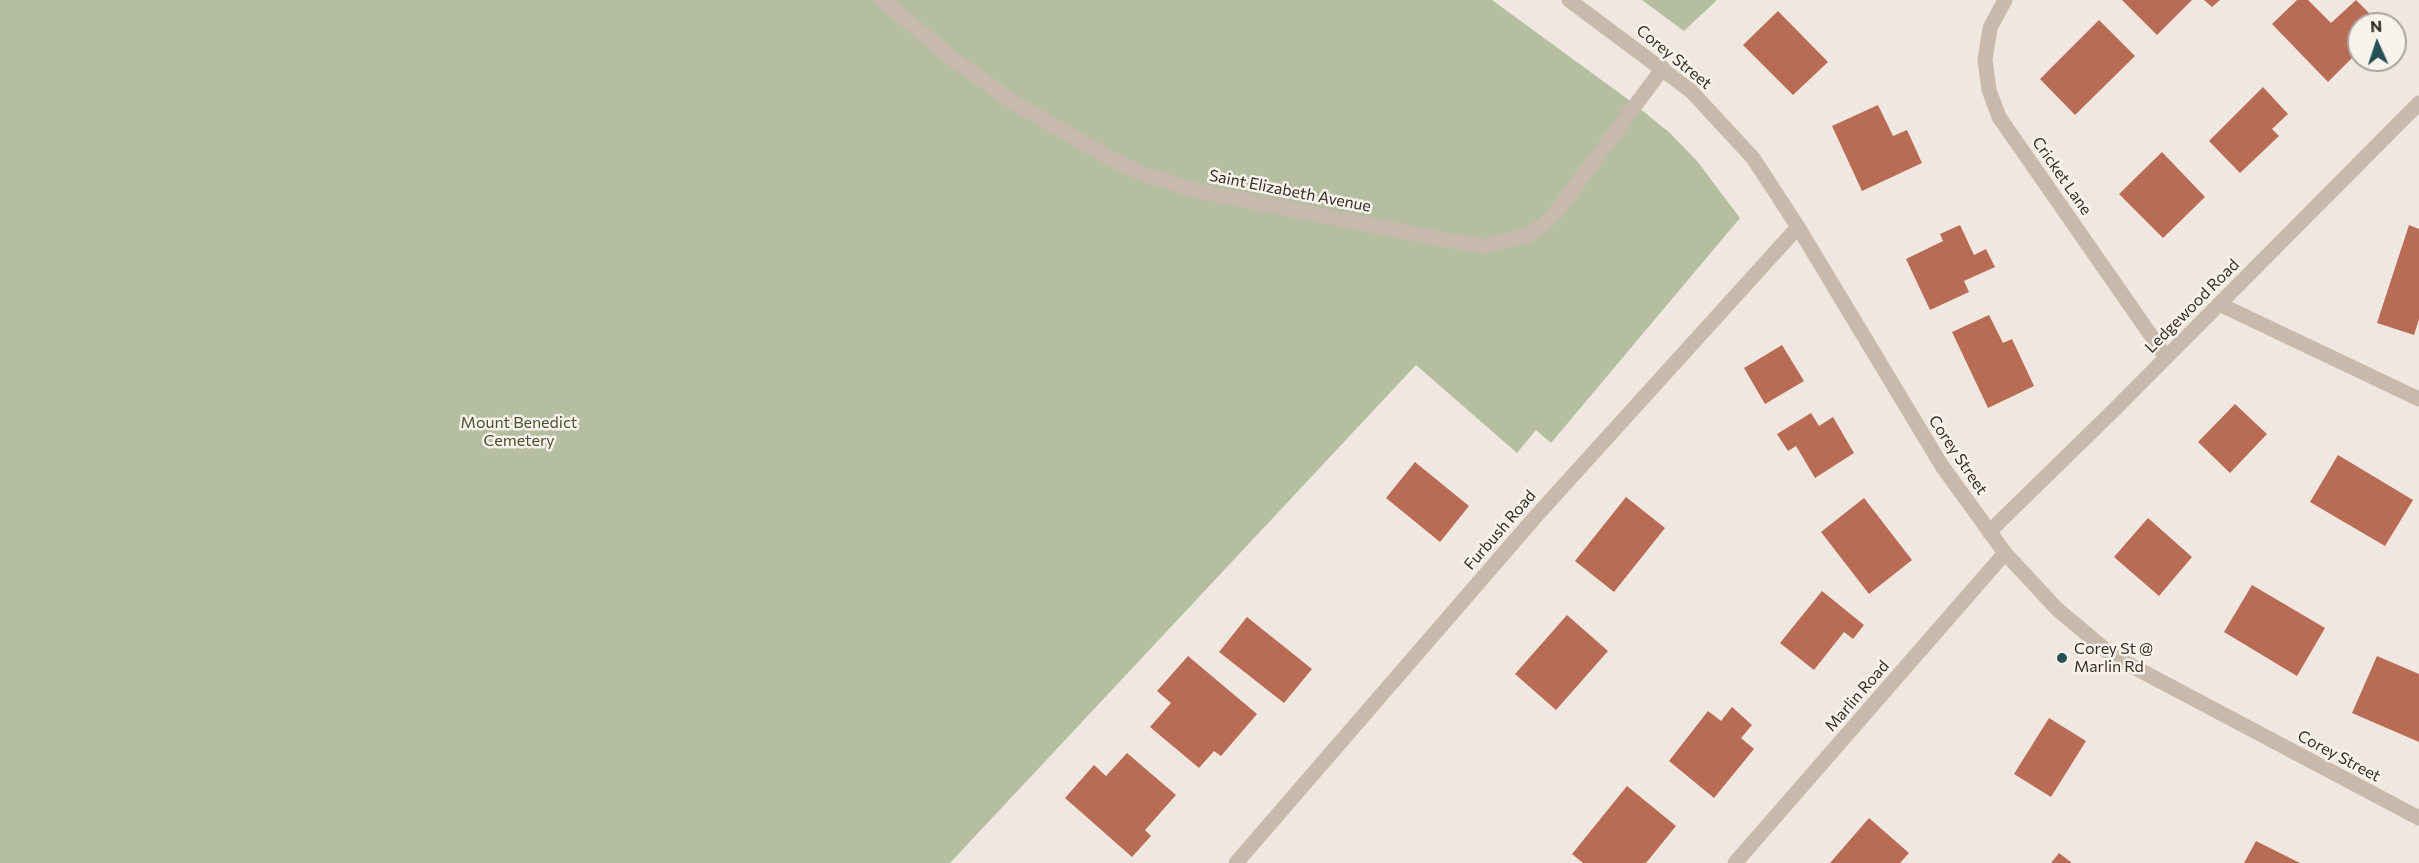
<!DOCTYPE html>
<html>
<head>
<meta charset="utf-8">
<style>
	body { margin:0 }
	#map { position:relative; width:2419px; height:863px; overflow:hidden; background:#f0e8e0; font-family:Commissioner,sans-serif }
	canvas { display:block }
	.north { position:absolute; left:2347px; top:12px; width:60px; height:60px; box-sizing:border-box; background:#f8f2ec; border:2px solid #aba49f; border-radius:50%; rotate:357deg; font-size:16px; font-weight:700; line-height:24px; text-align:center; color:#372e2b }
	.north::after { content:''; display:block; margin:auto; width:21px; height:27px; background:#245254; clip-path:polygon(50% 0,100% 100%,50% 72%,0 100%) }
</style>
</head>
<body>
<div id="map">
<canvas width="2419" height="863"></canvas>
<div class="north">N</div>
</div>
<script>
const c = document.querySelector('canvas').getContext('2d');
c.lineJoin = 'round';
function fill(path, color) { c.fillStyle = color; c.fill(path, 'evenodd'); }
const toPath = rows => new Path2D(rows.map(r => 'M' + r).join(''));
function trace(path, color, width, dash) { c.strokeStyle = color; c.lineWidth = width; c.lineCap = dash ? 'butt' : 'round'; c.setLineDash(dash || []); c.stroke(path); }
function drawText(font, color, halo, rows, align = 'center') {
  c.font = font + ' Commissioner,sans-serif'; c.lineWidth = 5; c.setLineDash([]); c.textBaseline = 'middle'; c.strokeStyle = halo; c.fillStyle = color; for (const [text, x, y, turn = 0] of rows) {
    c.save(); c.translate(x, y); c.rotate((+turn || 0) * Math.PI / 180); c.textAlign = isNaN(turn) ? turn : align; if (halo) c.strokeText(text, 0, 0); c.fillText(text, 0, 0); c.restore();
  }
}
fill(toPath([
	[0,0,1492,0,1633,103,1670,133,1697,161,1740,218,1551,443,1536,430,1517,453,1416,365,950,863,0,863],
	[1642,0,1717,0,1684,31]
]), '#b5bea1');
fill(toPath([
	[2122,0,2192,0,2157,35],
	[2204,0,2220,0,2212,7],
	[2297,0,2308,0,2331,23,2356,0,2380,24,2359,24,2359,51,2328,82,2272,24],
	[1778,11,1828,62,1793,95,1743,45],
	[2099,20,2135,56,2075,115,2040,79],
	[2263,87,2288,114,2272,129,2279,136,2240,173,2209,141],
	[1878,105,1893,136,1907,130,1922,163,1862,191,1832,126],
	[2162,152,2205,197,2163,238,2119,194],
	[1960,225,1974,255,1986,249,1995,267,1964,281,1969,292,1930,310,1906,259,1943,241,1940,234],
	[2409,225,2419,229,2419,319,2414,335,2377,323],
	[1989,315,2003,343,2012,339,2034,386,1988,408,1952,332],
	[1782,345,1804,381,1765,404,1744,368],
	[2235,404,2267,434,2230,473,2198,442],
	[1811,413,1819,426,1833,417,1854,453,1815,478,1796,446,1788,451,1777,434],
	[2338,455,2413,500,2385,546,2310,502],
	[1415,462,1469,506,1440,542,1386,498],
	[1626,497,1665,528,1614,592,1575,561],
	[1864,498,1912,560,1869,594,1821,532],
	[2148,518,2192,557,2159,596,2114,557],
	[2252,585,2325,628,2297,676,2224,632],
	[1822,591,1864,625,1853,639,1844,632,1814,670,1780,643],
	[1567,615,1608,651,1556,710,1515,674],
	[1247,617,1312,669,1284,703,1219,652],
	[1188,656,1257,714,1221,756,1214,751,1199,768,1150,727,1171,703,1157,691],
	[2377,656,2419,674,2419,742,2352,713],
	[1732,707,1752,725,1741,738,1754,749,1714,798,1669,761,1708,711,1721,721],
	[2049,718,2086,741,2051,797,2014,774],
	[1127,753,1176,795,1145,830,1151,836,1132,857,1065,798,1094,765,1106,776],
	[1627,786,1676,826,1646,863,1583,863,1572,854],
	[1869,818,1909,853,1900,863,1830,863],
	[2256,841,2300,863,2244,863],
	[2059,853,2072,863,2051,863]
]), '#b96c55');
trace(toPath([
	[883,0,950,57,1016,104,1108,157,1143,174,1202,192,1467,244,1486,246,1529,235,1544,224,1556,212,1663,68],
	[1569,0,1691,91,1753,158,1798,227,1942,466,2005,553,2057,609,2113,656,2419,818],
	[2005,0,1990,28,1985,60,1989,90,1999,117,2166,357],
	[2219,304,2419,399],
	[1989,532,2114,410,2419,103],
	[1236,863,1537,515,1798,227],
	[1735,863,2005,553]
]), '#c8b9ad', 15);
for (const [x, y, r, color] of [
	[2062,658,6,"#245254"]
]) { const dot = new Path2D(); dot.arc(x, y, r, 0, 2 * Math.PI); c.fillStyle = color; c.fill(dot); trace(dot, '#f8f2ec', 2); }
drawText('16px', '#372e2b', '#f8f2ec', [
	["Corey Street",1674,57,39],
	["Cricket Lane",2062,176,55],
	["Saint Elizabeth Avenue",1290,191,11],
	["Ledgewood Road",2192,306,-45],
	["Corey Street",1958,455,56],
	["Furbush Road",1500,530,-49],
	["Marlin Road",1857,696,-49],
	["Corey Street",2339,756,28]
]);
drawText('16px', '#475231', '#f8f2ec', [
	["Mount Benedict",519,423],
	["Cemetery",519,441]
]);
drawText('16px', '#372e2b', '#f8f2ec', [
	["Corey St @",2074,649],
	["Marlin Rd",2074,667]
], 'left');
</script>
</body>
</html>
